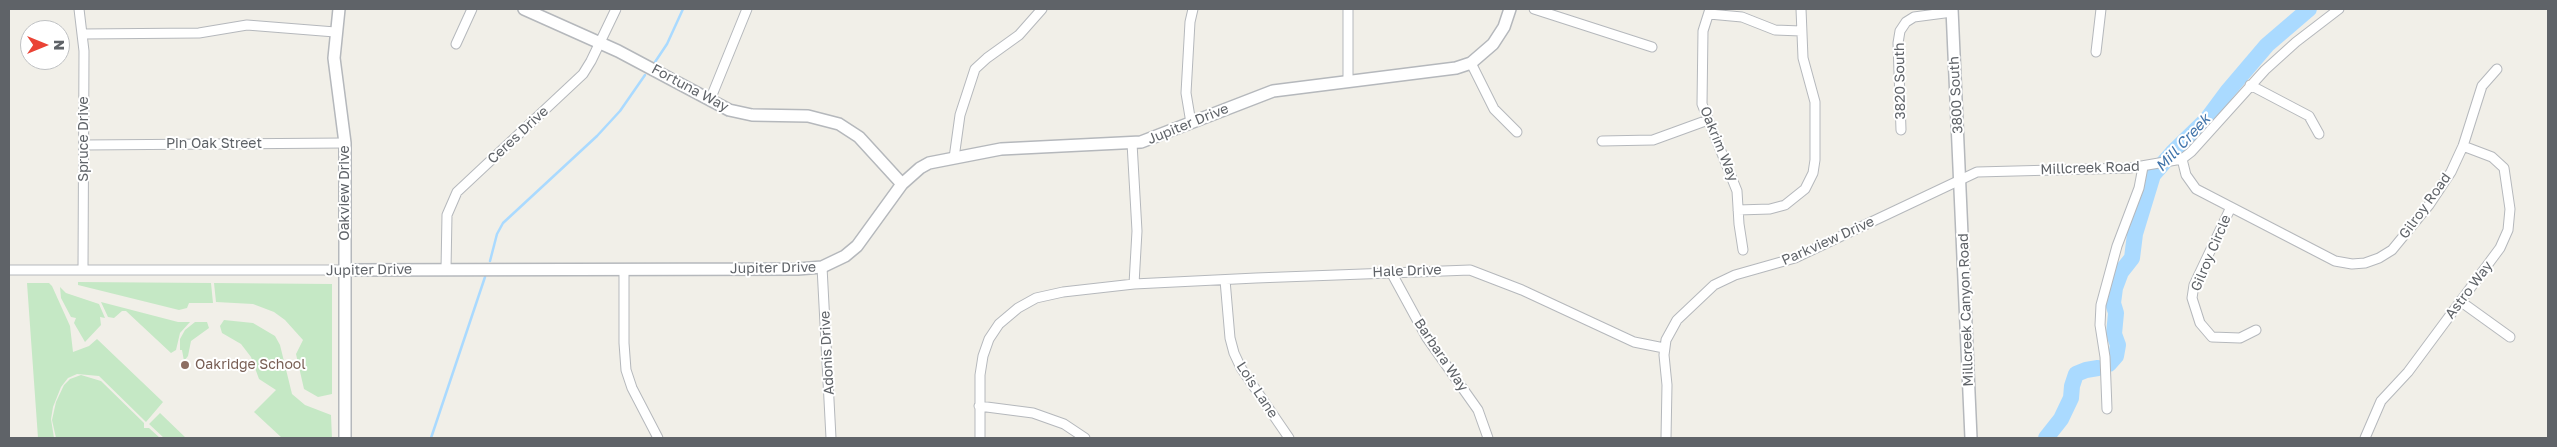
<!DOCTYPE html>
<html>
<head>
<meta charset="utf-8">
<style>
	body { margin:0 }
	#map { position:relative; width:2557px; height:447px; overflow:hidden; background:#f1efe8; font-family:"Golos Text",sans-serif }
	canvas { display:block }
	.frame { position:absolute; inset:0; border:10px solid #5f6368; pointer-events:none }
	.north { position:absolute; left:20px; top:20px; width:50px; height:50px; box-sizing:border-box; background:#fff; border:1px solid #bfc1c3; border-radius:50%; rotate:90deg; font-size:14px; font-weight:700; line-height:20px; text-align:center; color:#5f6368 }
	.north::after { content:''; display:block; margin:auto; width:18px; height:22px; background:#ea4335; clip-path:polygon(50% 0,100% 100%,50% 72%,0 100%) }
</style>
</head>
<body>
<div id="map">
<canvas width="2557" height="447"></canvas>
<div class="frame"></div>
<div class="north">N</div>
</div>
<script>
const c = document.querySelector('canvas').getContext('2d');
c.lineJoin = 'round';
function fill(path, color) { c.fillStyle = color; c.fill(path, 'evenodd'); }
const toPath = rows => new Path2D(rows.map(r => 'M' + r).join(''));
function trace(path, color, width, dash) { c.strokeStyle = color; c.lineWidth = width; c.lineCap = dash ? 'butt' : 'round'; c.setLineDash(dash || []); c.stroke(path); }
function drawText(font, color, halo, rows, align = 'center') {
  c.font = font + ' "Golos Text",sans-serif'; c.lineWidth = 4; c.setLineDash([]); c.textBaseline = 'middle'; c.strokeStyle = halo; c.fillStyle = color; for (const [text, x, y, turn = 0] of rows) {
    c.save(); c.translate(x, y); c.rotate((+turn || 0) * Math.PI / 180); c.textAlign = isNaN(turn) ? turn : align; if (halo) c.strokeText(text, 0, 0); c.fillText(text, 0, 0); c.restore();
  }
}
fill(toPath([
	[78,282,211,283,213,303,189,303,187,308,179,310,78,285],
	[27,283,49,283,52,286,70,326,73,352,89,346,97,339,163,402,146,422,99,376,77,374,68,378,61,387,53,407,51,419,54,438,38,438],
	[214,283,332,284,332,394,318,397,304,389,296,354,303,340,285,320,274,312,253,304,216,302],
	[60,287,66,293,99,304,105,318,100,317,101,325,85,342,74,323,76,318,71,317,61,298],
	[101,302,178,322,190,322,180,333,176,350,171,353,126,311,122,311,114,318,108,317],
	[224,320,253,323,275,336,280,345,292,394,305,405,331,415,332,438,282,438,254,412,276,390,259,379,251,357,241,344,222,333,220,326],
	[195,322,207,322,209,328,191,341,188,356,184,361,182,350,180,350,180,339,185,330],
	[81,375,101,381,144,423,144,428,149,428,160,438,56,438,52,420,56,402,64,385,70,379],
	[160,413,186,438,164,438,149,424]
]), '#c5e8c5');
trace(toPath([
	[655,62,667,44,683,9],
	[490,261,497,234,503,223,597,136,620,111,645,75],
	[431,438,485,277]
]), '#aadaff', 2.5);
trace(toPath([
	[2109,364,2116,356,2118,345,2114,334,2116,313,2113,303,2115,288,2121,272,2132,258,2135,234,2153,175,2173,152,2207,119,2227,92,2267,45,2309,9],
	[2046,438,2061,419,2071,398,2072,386,2076,374,2086,370,2098,368]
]), '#aadaff', 16);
const minor = toPath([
	[79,9,84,51,83,270],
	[1348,9,1348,80],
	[1534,9,1652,47],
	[1710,9,1703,31,1702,104,1737,191,1739,224,1743,250],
	[1709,14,1742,17,1775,30,1801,31],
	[83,34,199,33,247,25,335,32],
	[456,44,472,9],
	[2096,52,2101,9],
	[1471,63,1494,109,1517,132],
	[2250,85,2309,116,2319,134],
	[710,100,747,9],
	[1191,123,1186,93,1190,22,1193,9],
	[1901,130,1898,43,1900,31,1906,22,1914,17,1952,12],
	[1602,141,1653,140,1708,120],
	[1132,143,1137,231,1134,284],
	[84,145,345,143],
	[954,158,960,115,975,69,987,58,1019,35,1042,9],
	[2182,159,2186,175,2196,189,2335,261,2352,264,2365,263,2379,258,2392,250,2429,205,2451,172,2463,146,2482,86,2497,69],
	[2231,207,2194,285,2192,298,2200,323,2212,337,2240,338,2256,330],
	[1738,210,1770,209,1785,205,1805,189,1813,173,1815,160,1815,102,1803,58,1801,9],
	[822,267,831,438],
	[446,269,447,215,457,192,583,74,591,61,616,9],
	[624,269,624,343,626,370,632,388,658,438],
	[9,270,345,270],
	[1391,272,1427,338,1478,410,1488,438],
	[1225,280,1230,338,1234,353,1241,368,1289,438],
	[2460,301,2510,337],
	[979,406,1033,413,1064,424,1085,438],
	[2107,409,2105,357,2100,325,2101,305,2117,246,2139,188,2143,167],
	[980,438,980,375,983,356,989,339,999,324,1018,308,1036,298,1063,292,1134,284,1256,278,1470,270,1522,290,1634,342,1664,348],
	[1666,438,1667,385,1664,355,1666,340,1677,320,1714,285,1735,275,1795,258,1977,172,2130,168,2182,159,2191,152,2265,70,2296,42,2339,9],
	[2365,438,2381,401,2408,372,2500,248,2508,230,2510,209,2504,168,2492,157,2463,146]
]);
const tertiary = toPath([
	[339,9,334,58,345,143,345,438],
	[524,9,618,51,729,110,752,115,808,116,839,124,859,137,902,184],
	[1952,9,1971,438],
	[345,270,798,269,822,267,845,256,857,246,902,184,920,168,929,163,1001,149,1141,142,1273,91,1456,68,1471,63,1493,44,1504,27,1510,9]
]);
trace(minor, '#b5b8bc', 11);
trace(tertiary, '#b5b8bc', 14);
trace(minor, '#fff', 9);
trace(tertiary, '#fff', 11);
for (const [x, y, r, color] of [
	[185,365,5,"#8d6e63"]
]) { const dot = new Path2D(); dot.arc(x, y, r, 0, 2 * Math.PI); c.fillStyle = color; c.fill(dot); trace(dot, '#fff', 2); }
drawText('14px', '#5f6368', '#fff', [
	["3820 South",1900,81,-91],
	["Fortuna Way",690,88,28],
	["3800 South",1956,95,-93],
	["Jupiter Drive",1188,124,-22],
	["Ceres Drive",518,135,-43],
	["Spruce Drive",84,139,-90],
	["Pin Oak Street",214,144],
	["Oakrim Way",1719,144,68],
	["Millcreek Road",2090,168,-2],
	["Oakview Drive",345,193,-90],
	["Gilroy Road",2425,206,-54],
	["Parkview Drive",1828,241,-24],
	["Gilroy Circle",2211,253,-67],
	["Jupiter Drive",773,268,-1],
	["Jupiter Drive",369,270,-1],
	["Hale Drive",1407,271,-2],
	["Astro Way",2469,290,-53],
	["Millcreek Canyon Road",1966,310,-92],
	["Adonis Drive",827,353,-93],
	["Barbara Way",1441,355,56],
	["Lois Lane",1257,390,57]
]);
drawText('14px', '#785e54', '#fff', [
	["Oakridge School",195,365]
], 'left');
drawText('italic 15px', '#4174aa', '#fff', [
	["Mill Creek",2183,143,-47]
]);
</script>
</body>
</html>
